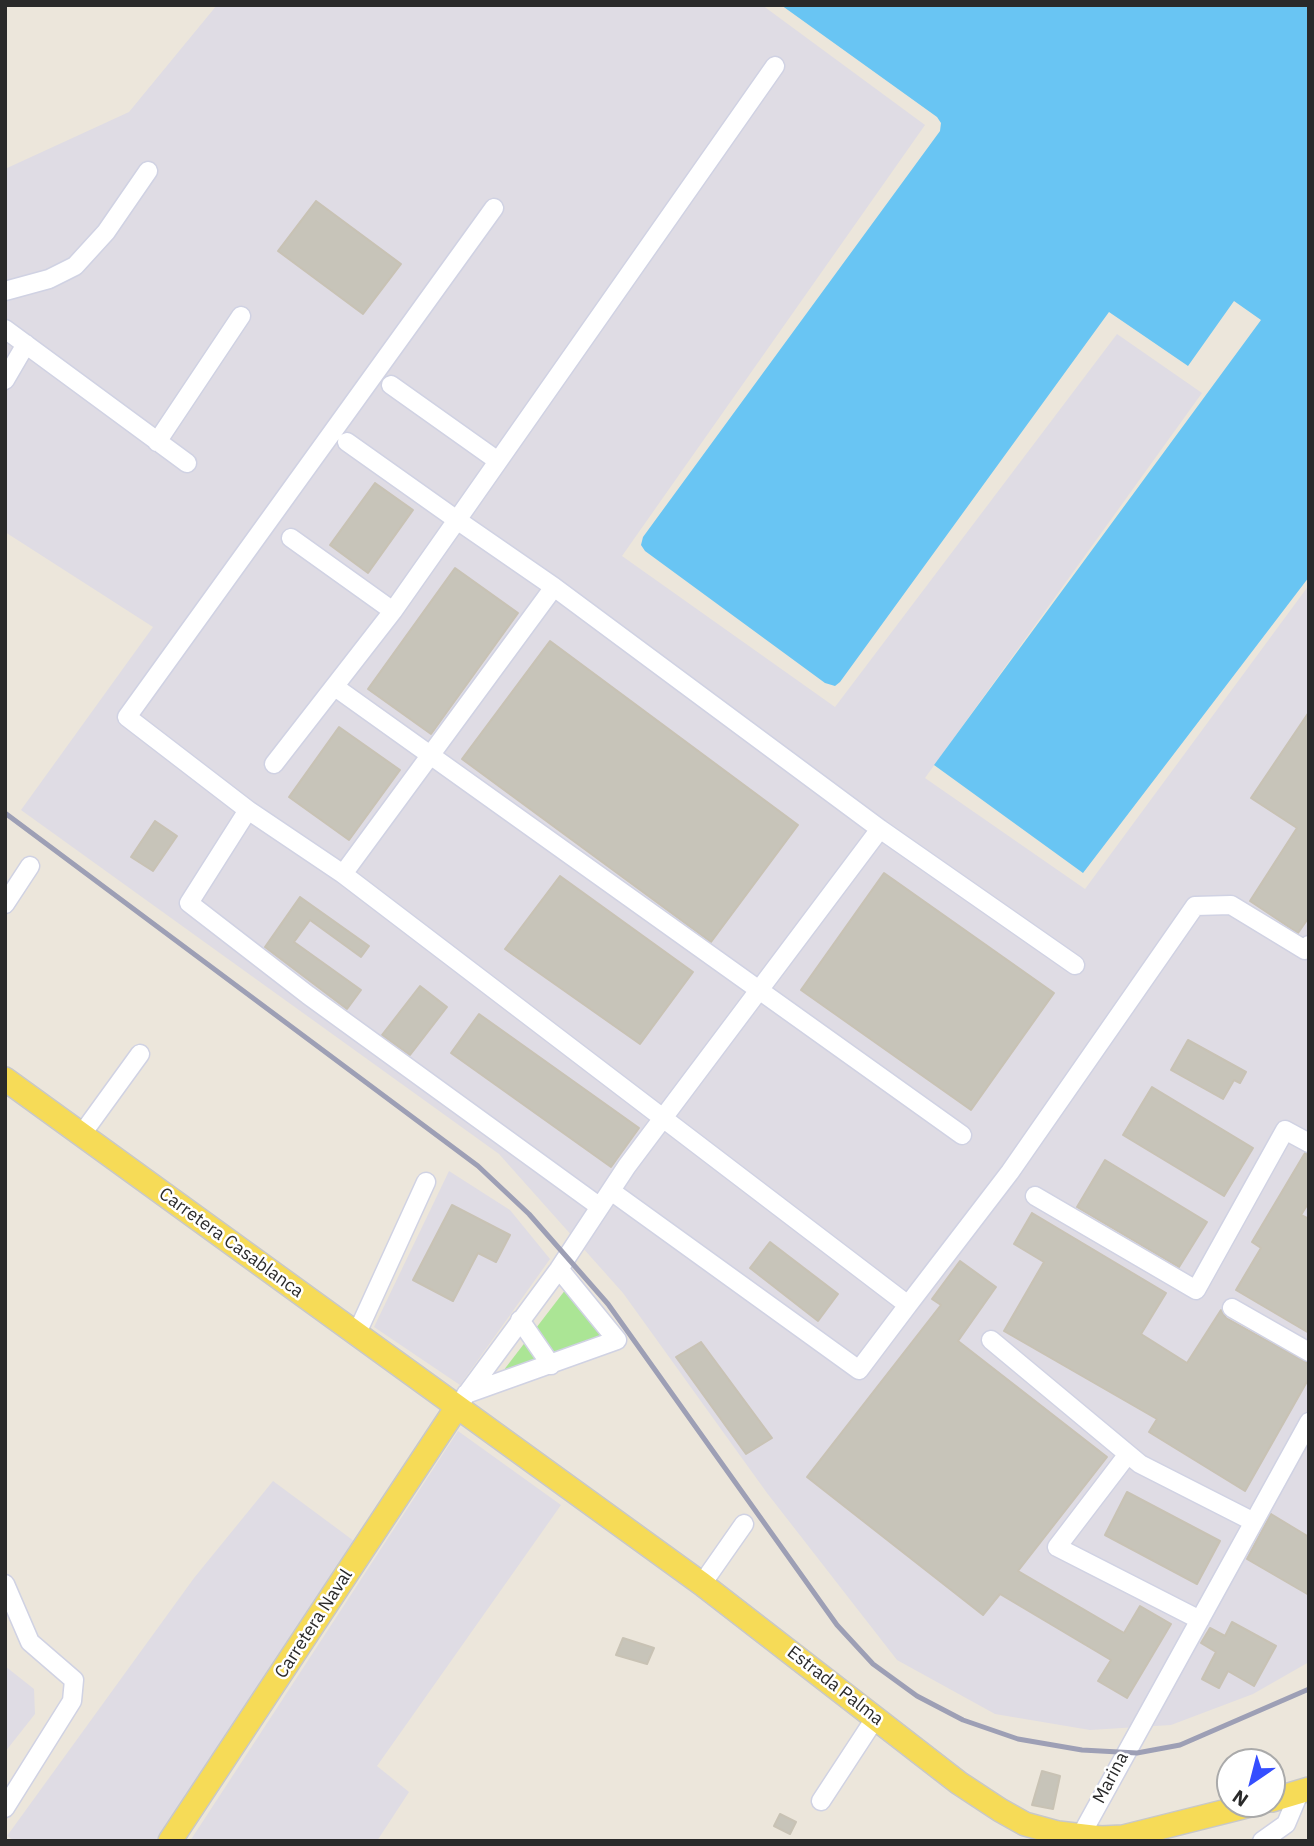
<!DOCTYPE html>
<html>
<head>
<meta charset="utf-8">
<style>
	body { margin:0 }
	#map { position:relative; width:1314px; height:1846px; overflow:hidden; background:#ece6db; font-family:"IBM Plex Sans",sans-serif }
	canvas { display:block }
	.frame { position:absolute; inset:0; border:7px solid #2a2a2a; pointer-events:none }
	.north { position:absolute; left:1216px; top:1748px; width:70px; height:70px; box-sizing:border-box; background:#fff; border:2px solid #aaa; border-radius:50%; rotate:215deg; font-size:19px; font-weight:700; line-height:28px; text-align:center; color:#2a2a2a }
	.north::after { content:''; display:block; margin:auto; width:24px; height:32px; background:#354eff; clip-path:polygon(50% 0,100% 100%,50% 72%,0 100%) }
</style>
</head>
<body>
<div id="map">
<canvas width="1314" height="1846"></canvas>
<div class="frame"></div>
<div class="north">N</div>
</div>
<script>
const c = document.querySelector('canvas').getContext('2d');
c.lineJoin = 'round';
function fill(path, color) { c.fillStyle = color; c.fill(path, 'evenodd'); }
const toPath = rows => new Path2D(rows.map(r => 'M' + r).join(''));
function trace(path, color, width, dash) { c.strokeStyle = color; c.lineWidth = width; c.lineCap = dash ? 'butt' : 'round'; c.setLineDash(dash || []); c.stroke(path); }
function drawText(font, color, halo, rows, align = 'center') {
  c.font = font + ' "IBM Plex Sans",sans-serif'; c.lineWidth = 5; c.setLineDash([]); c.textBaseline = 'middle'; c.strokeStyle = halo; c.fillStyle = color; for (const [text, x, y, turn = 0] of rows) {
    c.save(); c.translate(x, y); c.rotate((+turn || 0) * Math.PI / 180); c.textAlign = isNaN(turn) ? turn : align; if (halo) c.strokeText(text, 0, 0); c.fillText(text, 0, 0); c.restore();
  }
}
fill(toPath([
	[217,5,762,5,925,125,622,556,835,707,1117,334,1202,393,925,778,1085,889,1309,585,1309,1662,1253,1694,1171,1725,1090,1730,995,1714,897,1660,767,1493,623,1293,499,1154,21,810,153,627,5,532,5,169,129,112],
	[449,1171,510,1210,550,1259,460,1385,374,1327],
	[458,1431,561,1505,377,1766,409,1792,377,1841,190,1841],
	[273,1481,358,1544,155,1841,15,1841,7,1836,194,1578],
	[5,1666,34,1689,35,1714,5,1752]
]), '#dfdce4');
fill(toPath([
	[566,1289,602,1335,500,1375]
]), '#abe595');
fill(toPath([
	[781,5,1309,5,1309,577,1083,873,934,765,1261,320,1234,301,1188,366,1109,312,840,682,835,686,825,683,645,551,641,545,643,537,940,131,941,123,937,117]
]), '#69c5f3');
const building = toPath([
	[316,201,401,264,363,314,278,251,316,201],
	[375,483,413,510,368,573,330,545,375,483],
	[455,568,518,613,431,734,368,689,455,568],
	[550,641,798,825,711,942,462,759,550,641],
	[1309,712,1309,917,1298,933,1250,901,1297,828,1251,798,1309,712],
	[339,727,400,770,349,840,289,797,339,727],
	[155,821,177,836,153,871,131,857,155,821],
	[884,873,1054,993,971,1110,801,990,884,873],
	[560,876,693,972,640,1044,505,949,560,876],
	[300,897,369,946,361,957,310,920,294,942,361,990,347,1009,265,947,300,897],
	[420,986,447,1007,410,1055,382,1035,420,986],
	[479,1014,639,1128,611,1167,451,1053,479,1014],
	[1188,1040,1246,1072,1240,1083,1234,1080,1223,1099,1171,1070,1188,1040],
	[1152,1087,1253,1148,1224,1196,1123,1135,1152,1087],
	[1305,1153,1309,1154,1309,1202,1301,1215,1309,1219,1309,1333,1236,1290,1261,1248,1252,1242,1305,1153],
	[1105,1160,1207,1222,1179,1267,1077,1207,1105,1160],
	[452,1205,510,1235,496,1262,478,1253,453,1301,413,1280,452,1205],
	[1032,1213,1166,1293,1141,1334,1187,1363,1221,1310,1226,1318,1309,1364,1309,1378,1245,1491,1149,1432,1157,1419,1004,1331,1044,1262,1014,1244,1032,1213],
	[770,1242,838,1294,818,1321,750,1268,770,1242],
	[960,1261,996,1287,958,1341,1107,1457,1018,1571,1124,1633,1140,1606,1171,1624,1127,1698,1098,1681,1111,1660,1000,1594,983,1615,807,1477,941,1305,932,1299,960,1261],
	[701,1342,772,1438,746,1454,676,1357,701,1342],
	[1127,1492,1220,1541,1197,1584,1105,1535,1127,1492],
	[1271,1514,1309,1537,1309,1595,1247,1559,1271,1514],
	[1232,1622,1276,1646,1254,1686,1228,1671,1219,1688,1202,1679,1216,1652,1201,1643,1210,1628,1225,1636,1232,1622],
	[623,1638,654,1648,647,1664,616,1655,623,1638],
	[1042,1771,1060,1776,1053,1809,1032,1805,1042,1771],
	[780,1814,796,1822,790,1834,774,1826,780,1814]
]);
fill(building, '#c7c4b9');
trace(building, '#c8c2b4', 2);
const minor = toPath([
	[494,208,127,717,248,810,189,903,308,995,600,1207],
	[5,291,49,279,75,266,106,232,148,171],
	[5,329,187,463],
	[5,380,26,344],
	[391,385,498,461],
	[157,442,241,316],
	[347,442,457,520,775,66],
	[393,611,457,520,554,587,880,829,1075,965],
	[335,687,962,1135],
	[274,764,393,611,291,538],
	[248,810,343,874,908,1305,1010,1172,1195,906,1231,905,1305,950,1309,945],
	[343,874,554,587],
	[5,904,30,866],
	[82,1134,140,1054],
	[611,1191,859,1370,908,1305],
	[1035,1196,1196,1290,1285,1130,1309,1143],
	[1232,1308,1309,1352],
	[520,1320,551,1365],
	[357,1333,426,1182],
	[991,1340,1140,1464,1254,1522],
	[466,1394,617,1340,559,1269],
	[457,1407,559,1269,627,1166,880,829],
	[1128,1454,1057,1547,1200,1620],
	[702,1584,744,1524],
	[821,1801,876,1717],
	[5,1808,72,1701,74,1680,30,1642,5,1584],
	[1080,1837,1309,1422],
	[1262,1841,1286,1824,1300,1791]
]);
const major = toPath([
	[5,1079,702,1584,959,1783,1000,1810,1025,1824,1058,1833,1101,1838,1123,1837,1255,1804],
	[1272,1800,1309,1789],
	[170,1841,457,1407]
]);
trace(minor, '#d0d2e3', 21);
trace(major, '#c8c8c8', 26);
trace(minor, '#fff', 18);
trace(major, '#f6db57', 23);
trace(toPath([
	[5,813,478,1166,529,1214,608,1304,837,1625,873,1664,917,1696,963,1720,1018,1739,1082,1750,1137,1753,1180,1745,1309,1689]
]), '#9d9fb5', 5);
drawText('18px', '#2a2a2a', '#fff', [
	["Carretera Casablanca",231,1243,36],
	["Carretera Naval",314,1624,-57],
	["Estrada Palma",835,1686,38],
	["Marina",1111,1778,-62]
]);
</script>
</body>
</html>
